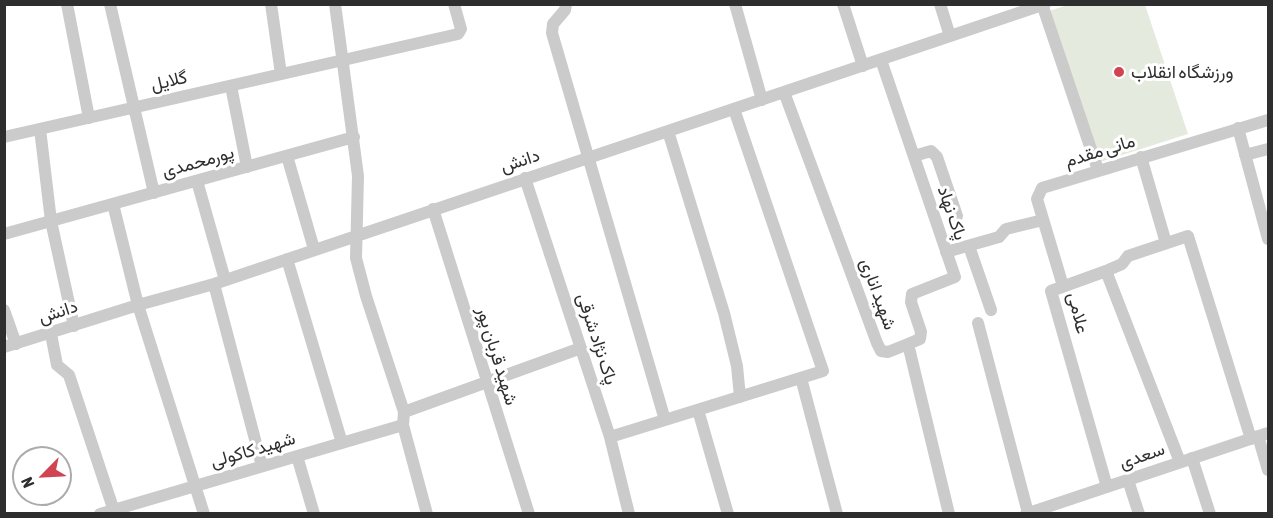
<!DOCTYPE html>
<html>
<head>
<meta charset="utf-8">
<style>
	body { margin:0 }
	#map { position:relative; width:1273px; height:518px; overflow:hidden; background:#fff; font-family:"Asap Condensed",sans-serif }
	canvas { display:block }
	.frame { position:absolute; inset:0; border:6px solid #2e2e2e; pointer-events:none }
	.north { position:absolute; left:12px; top:446px; width:60px; height:60px; box-sizing:border-box; background:#fff; border:2px solid #ababab; border-radius:50%; rotate:246deg; font-size:16px; font-weight:700; line-height:24px; text-align:center; color:#2e2e2e }
	.north::after { content:''; display:block; margin:auto; width:21px; height:27px; background:#d14454; clip-path:polygon(50% 0,100% 100%,50% 72%,0 100%) }
</style>
</head>
<body>
<div id="map">
<canvas width="1273" height="518"></canvas>
<div class="frame"></div>
<div class="north">N</div>
</div>
<script>
const c = document.querySelector('canvas').getContext('2d');
c.lineJoin = 'round';
function fill(path, color) { c.fillStyle = color; c.fill(path, 'evenodd'); }
const toPath = rows => new Path2D(rows.map(r => 'M' + r).join(''));
function trace(path, color, width, dash) { c.strokeStyle = color; c.lineWidth = width; c.lineCap = dash ? 'butt' : 'round'; c.setLineDash(dash || []); c.stroke(path); }
function drawText(font, color, halo, rows, align = 'center') {
  c.font = font + ' "Asap Condensed",Vazirmatn,sans-serif'; c.lineWidth = 6; c.setLineDash([]); c.textBaseline = 'middle'; c.strokeStyle = halo; c.fillStyle = color; for (const [text, x, y, turn = 0] of rows) {
    c.save(); c.translate(x, y); c.rotate((+turn || 0) * Math.PI / 180); c.textAlign = isNaN(turn) ? turn : align; if (halo) c.strokeText(text, 0, 0); c.fillText(text, 0, 0); c.restore();
  }
}
fill(toPath([
	[1068,5,1145,5,1188,134,1100,162,1049,11]
]), '#e4eadd');
trace(toPath([
	[67,4,89,118],
	[110,4,154,193],
	[271,4,281,74],
	[335,4,358,176,356,258,366,296,404,412,403,425,427,514],
	[566,4,565,10,553,24,552,33,665,420],
	[735,4,762,100],
	[843,4,863,66],
	[940,4,950,36],
	[1042,4,1098,170],
	[881,60,955,277,912,294,911,302,921,332,920,339,908,344],
	[231,86,247,167],
	[784,92,877,343,881,351,888,352,908,344,949,514],
	[1238,128,1268,239],
	[40,129,51,221,74,326],
	[668,131,724,313,737,366,740,397],
	[4,137,458,34,461,29,454,4],
	[1245,155,1268,149],
	[287,156,314,249],
	[914,156,931,151,937,157,957,216],
	[1141,157,1166,243],
	[525,178,610,437,629,514],
	[197,181,225,280],
	[113,204,138,305,204,514],
	[433,209,529,514],
	[4,234,354,137],
	[969,246,991,310],
	[946,252,999,237,1006,229,1043,220],
	[287,259,342,443],
	[1106,271,1180,462],
	[214,284,262,466],
	[1063,286,1037,199,1042,188,1268,120],
	[4,310,16,344],
	[978,323,1028,513],
	[51,334,57,365,69,375,115,514],
	[4,347,138,305,214,284,1045,4],
	[801,378,837,514],
	[698,410,728,514],
	[404,412,581,348],
	[1258,436,1268,470],
	[610,437,823,371,734,109],
	[297,456,314,514],
	[1192,458,1210,514],
	[1128,480,1139,514],
	[1107,487,1051,291,1106,271,1122,264,1128,256,1188,236,1251,439],
	[100,514,403,425],
	[1026,514,1268,433]
]), '#cbcbcb', 12);
for (const [x, y, r, color] of [
	[1119,72,6,"#d14454"]
]) { const dot = new Path2D(); dot.arc(x, y, r, 0, 2 * Math.PI); c.fillStyle = color; c.fill(dot); trace(dot, '#fff', 2); }
drawText('18px', '#2e2e2e', '#fff', [
	["ورزشگاه انقلاب",1131,72]
], 'left');
drawText('18px', '#2e2e2e', '#fff', [
	["گلایل",169,81,-13],
	["مانی مقدم",1100,151,-17],
	["دانش",520,161,-18],
	["پورمحمدی",198,162,-16],
	["پاک نهاد",952,213,71],
	["شهید اناری",878,294,70],
	["دانش",58,312,-18],
	["علامی",1078,313,77],
	["پاک نژاد شرقی",597,339,72],
	["شهید قربان پور",497,356,73],
	["شهید کاکولی",253,450,-16],
	["سعدی",1142,456,-19]
]);
</script>
</body>
</html>
